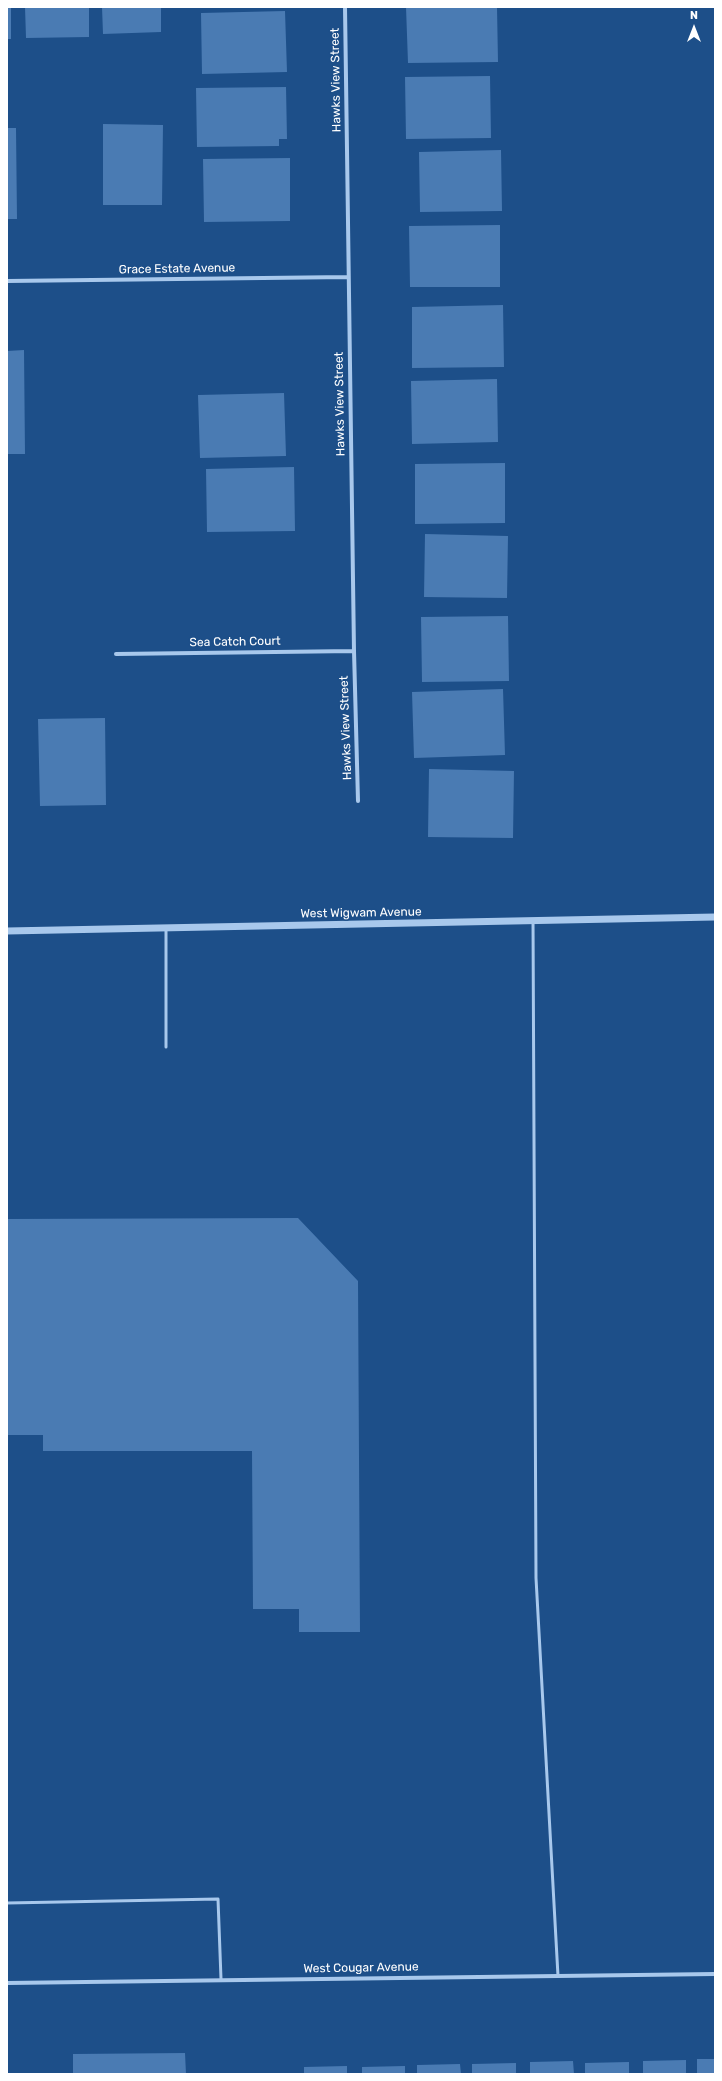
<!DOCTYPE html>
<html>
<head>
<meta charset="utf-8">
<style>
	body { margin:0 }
	#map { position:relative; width:722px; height:2081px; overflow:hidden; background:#1d4f89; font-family:Rubik,sans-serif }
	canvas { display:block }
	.frame { position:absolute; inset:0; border:8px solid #fff; pointer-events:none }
	.north { position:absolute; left:674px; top:8px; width:40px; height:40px; -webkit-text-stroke:3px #1d4f89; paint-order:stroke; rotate:0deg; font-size:11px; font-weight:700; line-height:16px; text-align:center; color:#fff }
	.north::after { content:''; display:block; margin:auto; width:14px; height:18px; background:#fff; clip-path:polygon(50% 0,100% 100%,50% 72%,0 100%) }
</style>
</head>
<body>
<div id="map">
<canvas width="722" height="2081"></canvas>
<div class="frame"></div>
<div class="north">N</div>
</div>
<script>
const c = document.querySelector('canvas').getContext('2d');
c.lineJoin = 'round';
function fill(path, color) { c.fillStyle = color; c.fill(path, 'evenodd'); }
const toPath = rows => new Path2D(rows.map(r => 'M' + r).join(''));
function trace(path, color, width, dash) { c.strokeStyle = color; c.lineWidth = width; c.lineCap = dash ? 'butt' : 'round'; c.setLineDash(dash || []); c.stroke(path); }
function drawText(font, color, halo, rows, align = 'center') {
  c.font = font + ' Rubik,sans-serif'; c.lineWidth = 3; c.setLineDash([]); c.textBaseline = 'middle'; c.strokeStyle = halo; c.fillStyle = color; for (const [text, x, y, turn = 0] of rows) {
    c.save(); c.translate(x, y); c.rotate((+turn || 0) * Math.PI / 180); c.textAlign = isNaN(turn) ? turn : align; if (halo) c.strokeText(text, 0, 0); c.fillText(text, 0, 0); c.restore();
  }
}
fill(toPath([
	[7,7,11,7,11,39,7,39],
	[25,7,89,7,89,37,26,38],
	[102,7,161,7,161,32,103,34],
	[406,7,497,7,498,62,408,63],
	[285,11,287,72,202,74,201,13],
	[490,76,491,138,406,139,405,77],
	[286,87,287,139,279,139,279,146,197,147,196,88],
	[103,124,163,125,162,205,103,205],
	[7,128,16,128,17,219,7,219],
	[501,150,502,211,420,212,419,152],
	[290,158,290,221,204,222,203,159],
	[500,225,500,287,410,287,409,226],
	[503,305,504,367,412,368,412,307],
	[24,350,25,454,7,454,7,351],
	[497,379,498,442,412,444,411,381],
	[284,393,286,456,200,458,198,395],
	[505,463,505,523,415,524,415,464],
	[294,467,295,531,207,532,206,469],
	[425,534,508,536,507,598,424,597],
	[508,616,509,681,422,682,421,617],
	[503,689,505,755,414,758,412,692],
	[105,718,106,805,40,806,38,719],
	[429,769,514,771,513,838,428,837],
	[298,1218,358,1281,360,1632,299,1632,299,1609,253,1609,252,1451,43,1451,43,1435,7,1435,7,1219],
	[185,2053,186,2074,73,2074,73,2054],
	[697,2059,715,2059,715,2074,697,2074],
	[686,2060,686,2074,643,2074,643,2061],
	[573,2061,574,2074,530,2074,530,2062],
	[629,2062,629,2074,585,2074,585,2063],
	[516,2063,516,2074,472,2074,472,2064],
	[460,2064,461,2074,417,2074,417,2065],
	[347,2066,347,2074,304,2074,304,2067],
	[405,2066,405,2074,362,2074,362,2067]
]), '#4a7bb3');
trace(toPath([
	[533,920,536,1578,558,1976],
	[166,928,166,1047],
	[7,1903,218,1899,221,1979]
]), '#a8c8ec', 3);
trace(toPath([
	[345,7,354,651,358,801],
	[7,281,348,277],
	[116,654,354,651],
	[7,1983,715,1974]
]), '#a8c8ec', 4);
trace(toPath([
	[7,931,715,917]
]), '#a8c8ec', 7);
drawText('12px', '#fff', '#1d4f89', [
	["Hawks View Street",336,80,-91],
	["Grace Estate Avenue",177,269,-1],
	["Hawks View Street",340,404,-91],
	["Sea Catch Court",235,642,-1],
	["Hawks View Street",346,728,-92],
	["West Wigwam Avenue",361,913,-1],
	["West Cougar Avenue",361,1968,-1]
]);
</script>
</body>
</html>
